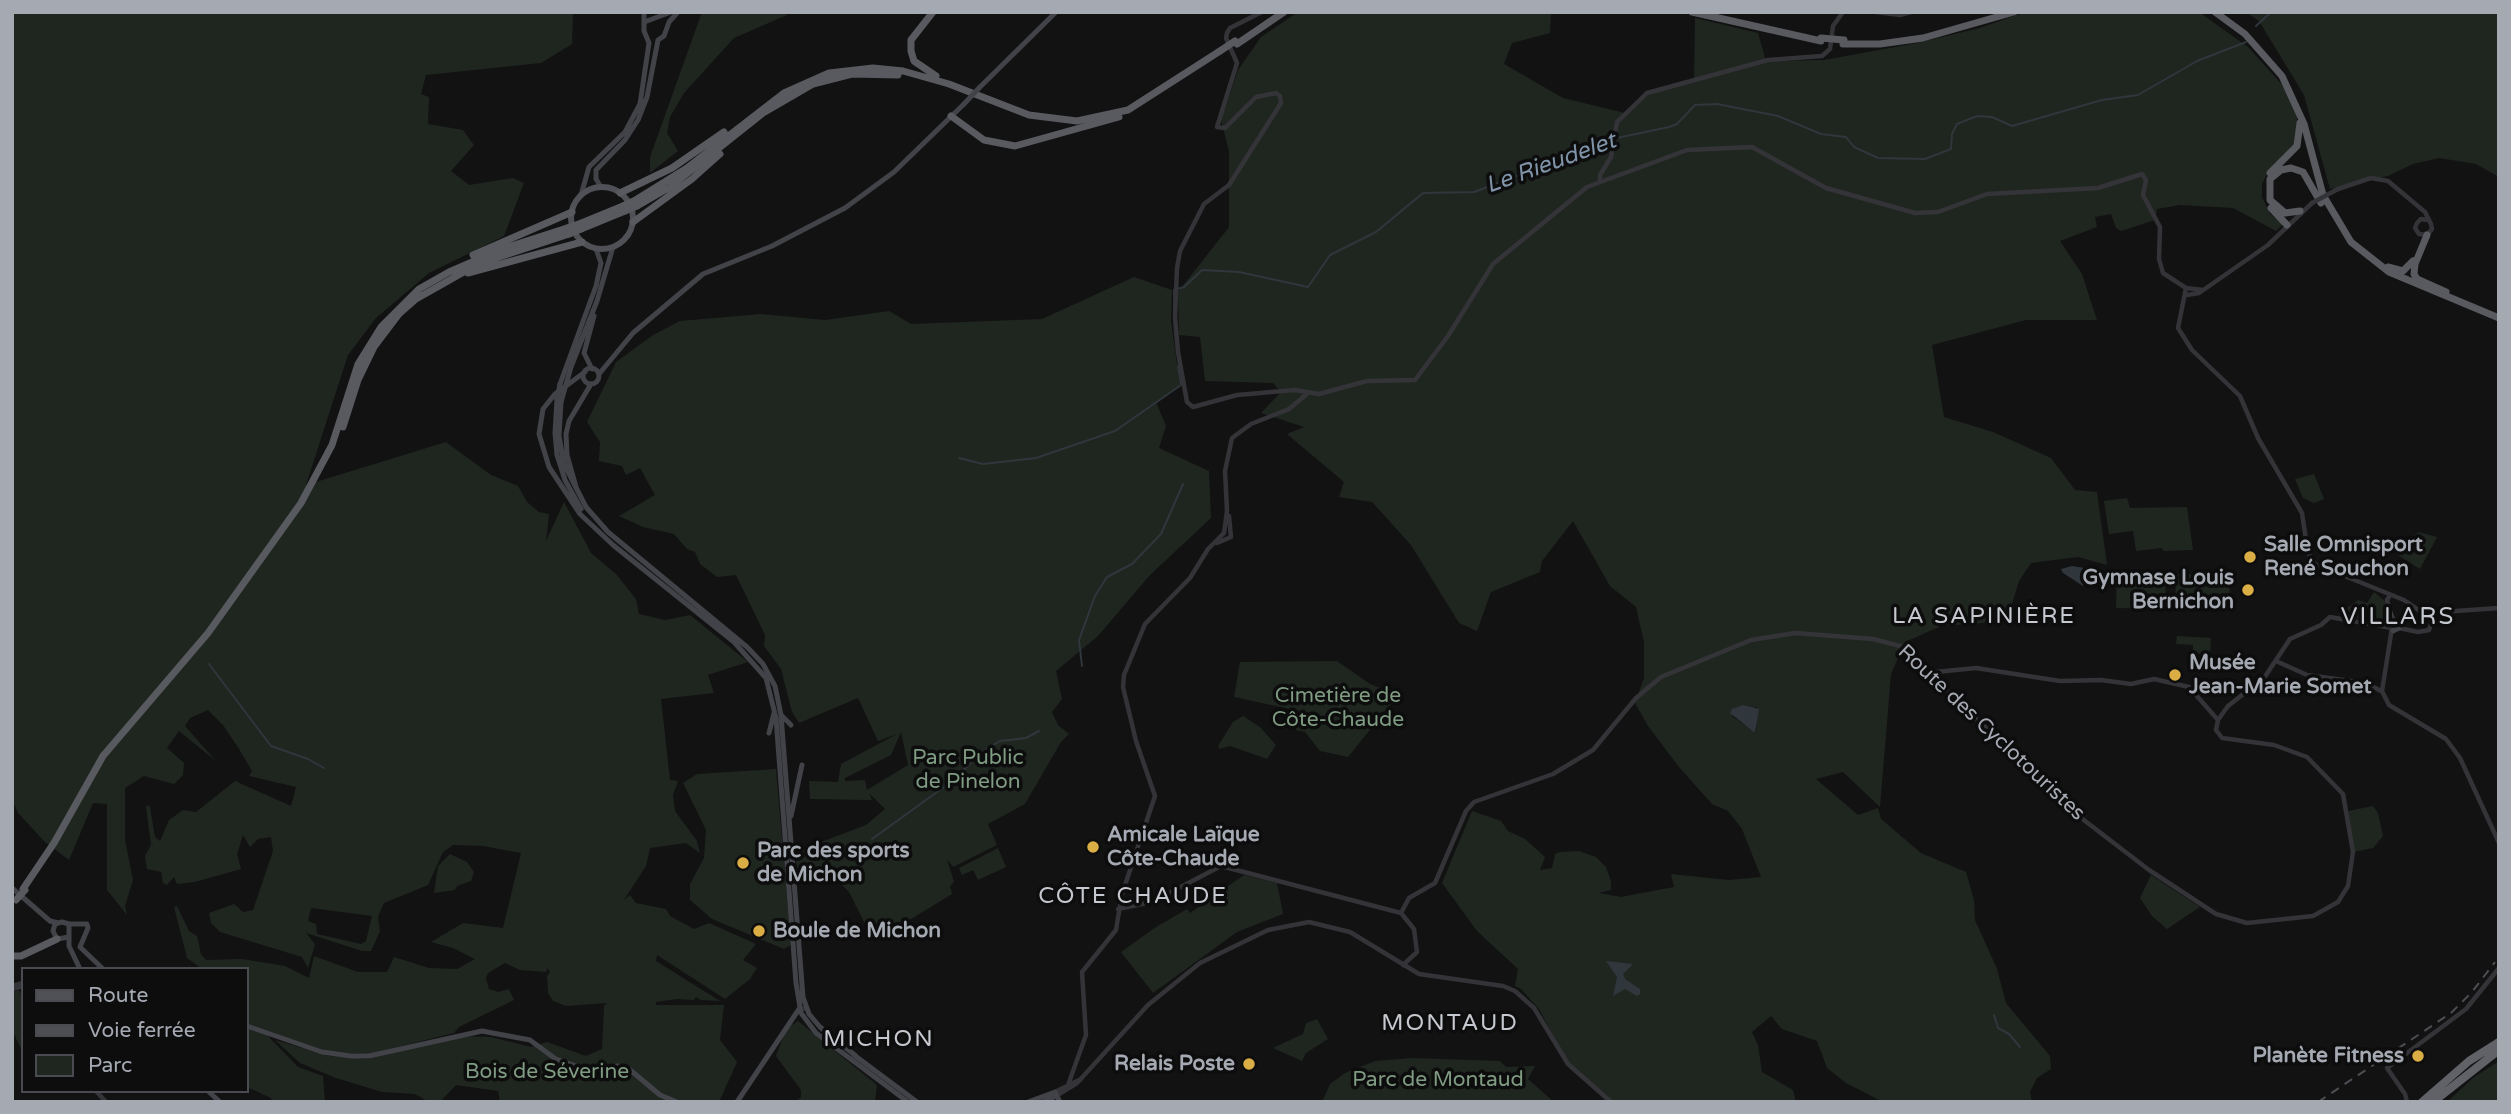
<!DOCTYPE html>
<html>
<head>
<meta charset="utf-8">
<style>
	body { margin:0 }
	#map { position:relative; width:2511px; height:1114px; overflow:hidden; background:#121213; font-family:"Varela Round",sans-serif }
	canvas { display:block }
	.frame { position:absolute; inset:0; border:14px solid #a5a9b2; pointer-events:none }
	.legend { position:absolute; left:21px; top:967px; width:228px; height:126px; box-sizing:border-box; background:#0d0d0e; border:2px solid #4a4b50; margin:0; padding:9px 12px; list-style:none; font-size:21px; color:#a5a9b2 }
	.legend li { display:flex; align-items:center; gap:14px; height:35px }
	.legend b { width:35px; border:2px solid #4a4b50 }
</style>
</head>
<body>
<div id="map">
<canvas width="2511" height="1114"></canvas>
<div class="frame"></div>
<ul class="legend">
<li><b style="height:9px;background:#505156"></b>Route</li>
<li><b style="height:9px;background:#4d4e53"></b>Voie ferrée</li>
<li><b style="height:19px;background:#1f2620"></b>Parc</li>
</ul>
</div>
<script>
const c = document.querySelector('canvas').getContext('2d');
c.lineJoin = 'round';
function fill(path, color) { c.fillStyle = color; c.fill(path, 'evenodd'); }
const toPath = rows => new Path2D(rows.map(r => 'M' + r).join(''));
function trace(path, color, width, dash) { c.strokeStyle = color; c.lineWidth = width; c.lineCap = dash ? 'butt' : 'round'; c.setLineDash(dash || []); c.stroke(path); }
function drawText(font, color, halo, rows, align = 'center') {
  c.font = font + ' "Varela Round",sans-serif'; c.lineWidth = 7; c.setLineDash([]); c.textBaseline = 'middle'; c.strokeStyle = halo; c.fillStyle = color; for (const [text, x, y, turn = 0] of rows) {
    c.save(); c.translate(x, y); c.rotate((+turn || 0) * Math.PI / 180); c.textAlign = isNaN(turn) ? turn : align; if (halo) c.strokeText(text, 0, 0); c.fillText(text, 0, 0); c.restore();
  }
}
fill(toPath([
	[12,12,573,12,572,44,541,63,426,75,421,94,429,97,428,124,463,130,474,145,451,171,469,185,513,178,524,183,504,236,429,273,376,318,348,355,306,485,446,442,491,475,518,486,527,502,539,512,549,514,546,541,564,502,591,553,616,574,636,599,639,614,665,620,690,615,748,662,708,675,714,693,661,699,670,780,678,781,673,795,675,811,697,841,700,853,686,843,650,848,646,866,624,900,630,895,636,903,666,909,670,916,694,929,709,923,756,944,743,960,757,968,750,979,725,999,657,955,656,961,720,1001,701,1000,696,997,694,1000,677,999,656,1002,656,1005,724,1005,720,1040,737,1062,719,1102,500,1102,498,1091,456,1085,440,1102,429,1102,415,1094,382,1092,336,1078,300,1063,275,1040,329,1056,368,1059,458,1036,491,1037,531,1047,547,1042,586,1056,602,1049,604,1006,607,1003,566,1006,553,1001,548,993,547,976,550,972,547,968,546,972,520,970,505,963,488,973,486,978,489,989,498,992,509,989,514,1000,459,1027,454,1033,369,1054,329,1052,247,1024,247,969,202,969,187,958,174,907,177,906,189,931,197,936,201,954,206,960,242,959,285,966,309,978,314,956,358,972,387,972,394,957,429,968,457,969,475,959,453,948,431,942,463,923,503,928,521,853,483,846,453,845,443,852,428,885,384,903,378,917,380,931,371,951,362,951,306,933,315,944,308,968,302,957,220,932,211,923,209,913,234,904,243,912,253,910,273,851,271,837,258,839,250,847,243,835,237,854,241,869,195,882,177,884,174,877,167,885,163,883,161,872,147,869,145,856,151,845,146,807,148,805,150,807,155,837,160,841,169,820,183,810,196,812,235,781,291,806,296,787,249,776,252,771,239,749,223,725,208,710,190,718,185,726,216,761,179,731,167,748,184,763,183,775,174,784,144,776,125,788,125,840,133,880,125,906,127,915,107,890,107,804,93,803,69,860,45,842,18,813,12,799],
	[311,908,372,916,366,941,361,944,317,934,316,924,308,921],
	[702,12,786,12,787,15,734,38,684,93,670,117,667,133,678,151,650,173,650,157],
	[1298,12,1551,12,1550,33,1512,43,1504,64,1563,98,1625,113,1653,91,1694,82,1695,18,1758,33,1766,61,1824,60,1917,43,1980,28,2025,12,2199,12,2248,47,2286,89,2297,117,2297,138,2290,152,2269,170,2262,184,2262,197,2270,214,2283,224,2276,231,2233,208,2180,205,2157,209,2155,220,2121,231,2116,228,2111,214,2095,217,2097,227,2060,241,2082,274,2097,320,2026,320,1932,345,1944,417,1993,432,2051,458,2075,490,2097,492,2107,565,2078,557,2031,563,2019,581,2011,607,1983,623,1941,626,1905,642,1891,674,1880,807,1843,772,1816,779,1858,815,1878,808,1881,819,1921,853,1966,872,1974,900,1975,920,1997,969,2006,1003,2050,1056,2051,1069,2037,1078,2030,1092,2032,1102,1883,1102,1846,1083,1827,1068,1817,1041,1782,1029,1771,1016,1752,1032,1758,1045,1762,1072,1793,1090,1796,1102,1611,1102,1568,1064,1539,1009,1521,989,1515,986,1518,969,1477,931,1442,883,1472,811,1501,821,1508,831,1525,839,1545,857,1540,870,1552,868,1555,854,1560,852,1579,851,1596,857,1606,867,1611,881,1611,890,1599,893,1621,897,1674,887,1671,874,1729,880,1761,877,1742,829,1728,811,1712,804,1679,767,1648,726,1635,703,1644,678,1644,642,1636,607,1610,586,1573,521,1542,561,1540,572,1491,592,1477,631,1459,623,1411,545,1372,502,1339,497,1344,482,1287,434,1304,427,1261,413,1281,392,1273,383,1205,381,1200,337,1179,335,1178,292,1229,227,1229,151,1221,120,1238,70,1261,37],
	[1757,707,1756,733,1732,716],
	[2246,12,2499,12,2499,177,2476,164,2439,158,2413,164,2388,176,2330,189,2304,95,2259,21],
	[1134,277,1172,290,1171,321,1180,385,1156,402,1166,426,1159,448,1209,471,1211,518,1150,575,1098,636,1056,671,1062,699,1052,712,1058,725,1069,734,1061,742,1025,804,988,824,997,845,953,867,947,859,954,882,950,886,952,894,903,924,908,934,898,942,887,922,870,934,849,892,840,883,798,881,795,852,866,825,885,809,869,793,872,800,810,799,809,781,838,782,841,764,897,734,878,741,858,698,799,723,792,712,781,669,764,646,765,635,736,575,717,577,700,564,695,552,687,549,674,534,643,527,619,516,655,495,640,468,626,475,622,466,599,461,600,442,587,422,616,362,653,335,680,321,761,314,825,320,889,311,911,324,1042,319],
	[901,732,908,765,867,790,865,780,845,781,845,778,891,755],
	[2314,474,2324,499,2314,503,2303,498,2295,479],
	[2127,498,2130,508,2187,507,2193,550,2163,551,2162,548,2136,551,2133,531,2109,534,2104,501],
	[2419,532,2437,537,2420,569,2393,552],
	[2176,574,2230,575,2229,609,2175,608],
	[2117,577,2166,578,2165,609,2116,608],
	[2374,592,2386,602,2384,622,2338,615,2358,600,2367,603],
	[2177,636,2211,638,2210,655,2193,653,2193,645,2176,644],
	[1337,661,1370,684,1398,695,1348,757,1320,751,1305,732,1296,730,1299,711,1234,697,1240,662],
	[1243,716,1260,727,1276,745,1267,759,1230,746,1220,749,1218,746,1233,722],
	[776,769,791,945,784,949,712,919,690,900,690,884,704,858,706,830,683,783,697,774],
	[2373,806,2378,813,2383,836,2373,848,2353,852,2348,811],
	[998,848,1006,867,978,880,973,870,962,875,959,868],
	[450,854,467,862,474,872,471,881,457,886,455,890,434,893,438,866],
	[1244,875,1277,883,1283,914,1237,932,1153,993,1121,952,1156,927,1187,909,1190,913],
	[2151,875,2200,907,2167,929,2152,916,2140,898],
	[19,990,23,998,23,1053,12,1030,12,992],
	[1317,1019,1328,1039,1306,1053,1302,1061,1273,1048,1303,1034,1306,1023],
	[798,1021,877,1085,875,1102,795,1102,801,1097,801,1090,776,1056,786,1029],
	[247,1028,267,1035,298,1067,323,1076,325,1102,272,1102,271,1098,247,1087],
	[1413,1058,1500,1061,1506,1067,1535,1066,1528,1079,1554,1102,1322,1102,1330,1084,1345,1073,1375,1061],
	[2499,1061,2499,1102,2447,1102,2473,1078]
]), '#1f2620');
fill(toPath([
	[2072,566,2091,569,2083,586,2063,573,2061,569],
	[1743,705,1759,709,1755,733,1730,713,1732,709],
	[1606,961,1633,964,1623,974,1625,979,1640,989,1640,994,1637,996,1625,989,1613,996,1617,977]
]), '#2f363c');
trace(toPath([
	[2256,26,2271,12],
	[1617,138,1669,127,1677,124,1695,105,1717,104,1778,116,1821,134,1846,137,1854,147,1878,158,1925,159,1951,149,1952,134,1957,124,1977,116,1992,117,2012,126,2102,100,2138,95,2197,61,2246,42],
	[1175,336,1174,290,1184,287,1202,270,1239,272,1308,287,1330,255,1376,232,1423,193,1474,192,1612,140],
	[959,458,983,464,1036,458,1115,431,1181,385,1178,366],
	[209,664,271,746,308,759,324,768],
	[1082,666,1079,640,1095,596,1107,577,1132,564,1161,534,1183,484],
	[872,839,955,779,980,753,1000,741,1026,738,1039,731],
	[1994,1015,1998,1028,2009,1034,2020,1047]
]), '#2f363c', 2);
trace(toPath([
	[801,999,805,1013]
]), '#2f3033', 5, [5, 2.5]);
trace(toPath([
	[1262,12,1230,28,1227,33,1226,38,1237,63,1217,127,1225,128,1256,97,1276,93,1280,96,1281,103,1229,185,1204,204,1180,251,1177,268,1175,317,1178,352,1187,402,1193,407,1237,395,1295,390,1319,394,1367,381,1415,380,1448,336,1493,264,1587,187,1687,150,1752,147,1826,188,1915,213,1938,212,1987,194,2098,188,2142,174,2146,180,2143,195,2160,227,2159,259,2163,273,2186,288,2203,290],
	[1876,12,1900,15,1911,12],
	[1600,182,1600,175,1611,157,1617,122,1647,93,1768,60,1822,56,1830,49,1833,26,1843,12],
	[2338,189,2371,178,2388,181,2425,212,2431,224,2432,229,2427,235,2419,234,2415,228,2417,223,2421,219,2428,220],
	[2186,288,2178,328,2192,350,2240,396,2258,438,2302,513,2308,553,2315,564,2404,600,2433,620],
	[2187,295,2199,293,2268,245,2312,203],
	[1217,543,1231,537,1229,516],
	[2390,595,2387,600,2390,612],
	[2427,613,2499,608],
	[2391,615,2399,628,2418,632,2429,630,2433,619],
	[2276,661,2307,675,2366,683,2381,691],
	[1931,675,1936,672,1976,668,2060,681,2101,680,2131,684,2154,679,2189,687,2218,720],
	[2382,691,2389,705,2446,739,2460,758,2499,843],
	[1118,909,1152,902,1221,866,1401,913,1414,929,1417,952,1403,965],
	[1401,913,1409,898,1435,883,1466,811,1474,802,1553,774,1593,750,1636,698,1661,677,1751,640,1795,633,1873,639,1900,646,2076,814,2149,870,2216,914,2247,923,2313,916,2338,902,2348,886,2353,852,2343,794,2307,757,2274,745,2222,738,2216,730,2218,720,2228,706,2264,678,2290,639,2321,625,2330,617,2392,628,2382,691],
	[12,986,23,983],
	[12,989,23,986],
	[1068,1085,1086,1035,1082,972,1116,930,1122,894,1155,796,1136,741,1123,687,1124,675,1145,624,1190,578,1208,549,1224,533,1227,511,1225,471,1232,438,1251,424,1289,409,1308,393],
	[96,1091,106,1102],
	[1055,1092,1081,1079],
	[1056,1096,1077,1083,1148,1005,1200,963,1268,930,1309,922,1350,932,1419,974,1503,986,1515,991,1534,1008,1568,1064,1611,1102],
	[2407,1102,2405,1094,2387,1068,2466,1009,2499,968]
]), '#343438', 4.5);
trace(toPath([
	[647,21,671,12],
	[979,88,1056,12],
	[601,187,596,179,596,170,625,140,638,120,647,97,658,40,664,36,669,22,678,12],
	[581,195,589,167,625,132,640,104,649,43,644,31,644,12],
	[571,367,597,301,613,247],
	'583 376a8 8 0 1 1 16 0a8 8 0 1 1-16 0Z',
	[592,369,584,353,594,316],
	[585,372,555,394,543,409,539,434,549,467,580,514,613,545,734,642,766,678,776,718,796,983,801,1013,816,1033,908,1102],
	[599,374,633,333,703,274,772,246,845,208,894,172,964,104],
	[560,384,596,286,601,263,596,249],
	[557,399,555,433,557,455,565,480,581,509],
	[561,402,559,436,564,464,586,507,608,532,747,647,763,664,775,686,781,715,803,997,809,1014,820,1027,856,1056],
	[576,487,567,455,566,434,569,421,591,384],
	[2390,612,2391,615],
	[2393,631,2399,628],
	[781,715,791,725],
	[769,733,774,713],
	[791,816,802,765],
	[12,888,50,921,58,923],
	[69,924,87,924,88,928,80,947,103,969],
	[69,937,57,939,53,931,55,924,62,922,69,924,69,946,80,969],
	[247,1026,322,1052,351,1056,369,1056,482,1031,530,1040,557,1060],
	[854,1055,917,1102],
	[556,1059,590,1071,618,1066,629,1069,660,1095,677,1102],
	[208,1091,220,1102],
	[737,1102,799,1009],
	[1028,1102,1055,1092,1060,1102],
	[1043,1102,1056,1096]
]), '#424348', 5);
trace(toPath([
	'571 218a31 31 0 1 1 62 0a31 31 0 1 1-62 0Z'
]), '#505156', 6);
trace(toPath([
	[933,12,911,40,911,51,914,61,936,76],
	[1692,12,1821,41],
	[2215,12,2245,34,2282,76,2304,124,2323,195,2351,242,2389,272,2499,318],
	[1237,44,1284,12],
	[1843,44,1880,44,1923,38,2014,12],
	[951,116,984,140,1015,146,1119,117],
	[2270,173,2297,146,2300,123],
	[620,193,672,168,724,132],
	[634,201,687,168,784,93,829,73,873,68,903,71,949,84,1029,115,1077,121,1128,110,1220,51],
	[637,206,670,187,763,113,813,84,852,74,898,75],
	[2271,208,2287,225],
	[2300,211,2285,213,2270,200,2270,179,2281,170,2291,168,2303,172,2321,203],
	[633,222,692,179,720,154],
	[579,224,623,206],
	[581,229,625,211],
	[2427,235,2415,264,2414,274,2417,279,2446,292],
	[473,255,572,212],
	[2388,267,2403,271,2413,261],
	[468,273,582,242],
	[343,427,358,380,374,347,399,314,416,299,478,264,569,234],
	[23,889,54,843,103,756,208,633,301,503,332,445,358,364,381,327,419,289,449,272,502,249,567,228],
	[12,956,21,956,57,939]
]), '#585a5f', 7);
trace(toPath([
	[2422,1102,2469,1061,2499,1042],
	[2433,1102,2499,1050]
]), '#606268', 8);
trace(toPath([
	[2318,1102,2451,1013,2472,992,2495,962]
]), '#4d4e53', 2, [9, 7]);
trace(toPath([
	[2312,203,2338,189]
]), '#343438', 4.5);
trace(toPath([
	[964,104,979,88],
	[557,399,560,384],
	[561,402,571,367]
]), '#424348', 5);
trace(toPath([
	[1821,38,1844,40],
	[1220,51,1235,41],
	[623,206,634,201],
	[625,211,637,206],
	[567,228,579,224],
	[569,234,581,229],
	[16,900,25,890]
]), '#585a5f', 7);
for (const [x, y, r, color] of [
	[2250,557,7,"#daae44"],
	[2248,590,7,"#daae44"],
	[2175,675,7,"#daae44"],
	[1093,847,7,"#daae44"],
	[743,863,7,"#daae44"],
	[759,931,7,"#daae44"],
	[2418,1056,7,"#daae44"],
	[1249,1064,7,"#daae44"]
]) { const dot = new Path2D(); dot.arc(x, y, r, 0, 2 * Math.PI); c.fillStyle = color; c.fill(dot); trace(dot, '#0d0d0e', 2.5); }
drawText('bold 21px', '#a5a9b2', '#0d0d0e', [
	["Salle Omnisport",2264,545],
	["René Souchon",2264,569],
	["Gymnase Louis",2234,578,"right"],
	["Bernichon",2234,602,"right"],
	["Musée",2189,663],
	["Jean-Marie Somet",2189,687],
	["Amicale Laïque",1107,835],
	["Côte-Chaude",1107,859],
	["Parc des sports",757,851],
	["de Michon",757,875],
	["Boule de Michon",773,931],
	["Planète Fitness",2404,1056,"right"],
	["Relais Poste",1235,1064,"right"]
], 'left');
drawText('21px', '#7f9b82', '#0d0d0e', [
	["Cimetière de",1338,696],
	["Côte-Chaude",1338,720],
	["Parc Public",968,758],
	["de Pinelon",968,782],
	["Bois de Séverine",547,1072],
	["Parc de Montaud",1438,1080]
]);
drawText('21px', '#a5a9b2', '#0d0d0e', [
	["Route des Cyclotouristes",1991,733,43]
]);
drawText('italic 23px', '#8094a9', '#0d0d0e', [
	["Le Rieudelet",1551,164,-20]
]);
c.letterSpacing = '2px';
drawText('23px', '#c6c8cf', '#0d0d0e', [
	["LA SAPINIÈRE",1984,617],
	["CÔTE CHAUDE",1133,897],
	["MONTAUD",1450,1024],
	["MICHON",879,1040]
]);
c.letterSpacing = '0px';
c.letterSpacing = '2px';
drawText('24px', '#c6c8cf', '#0d0d0e', [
	["VILLARS",2398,618]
]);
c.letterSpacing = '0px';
</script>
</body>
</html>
